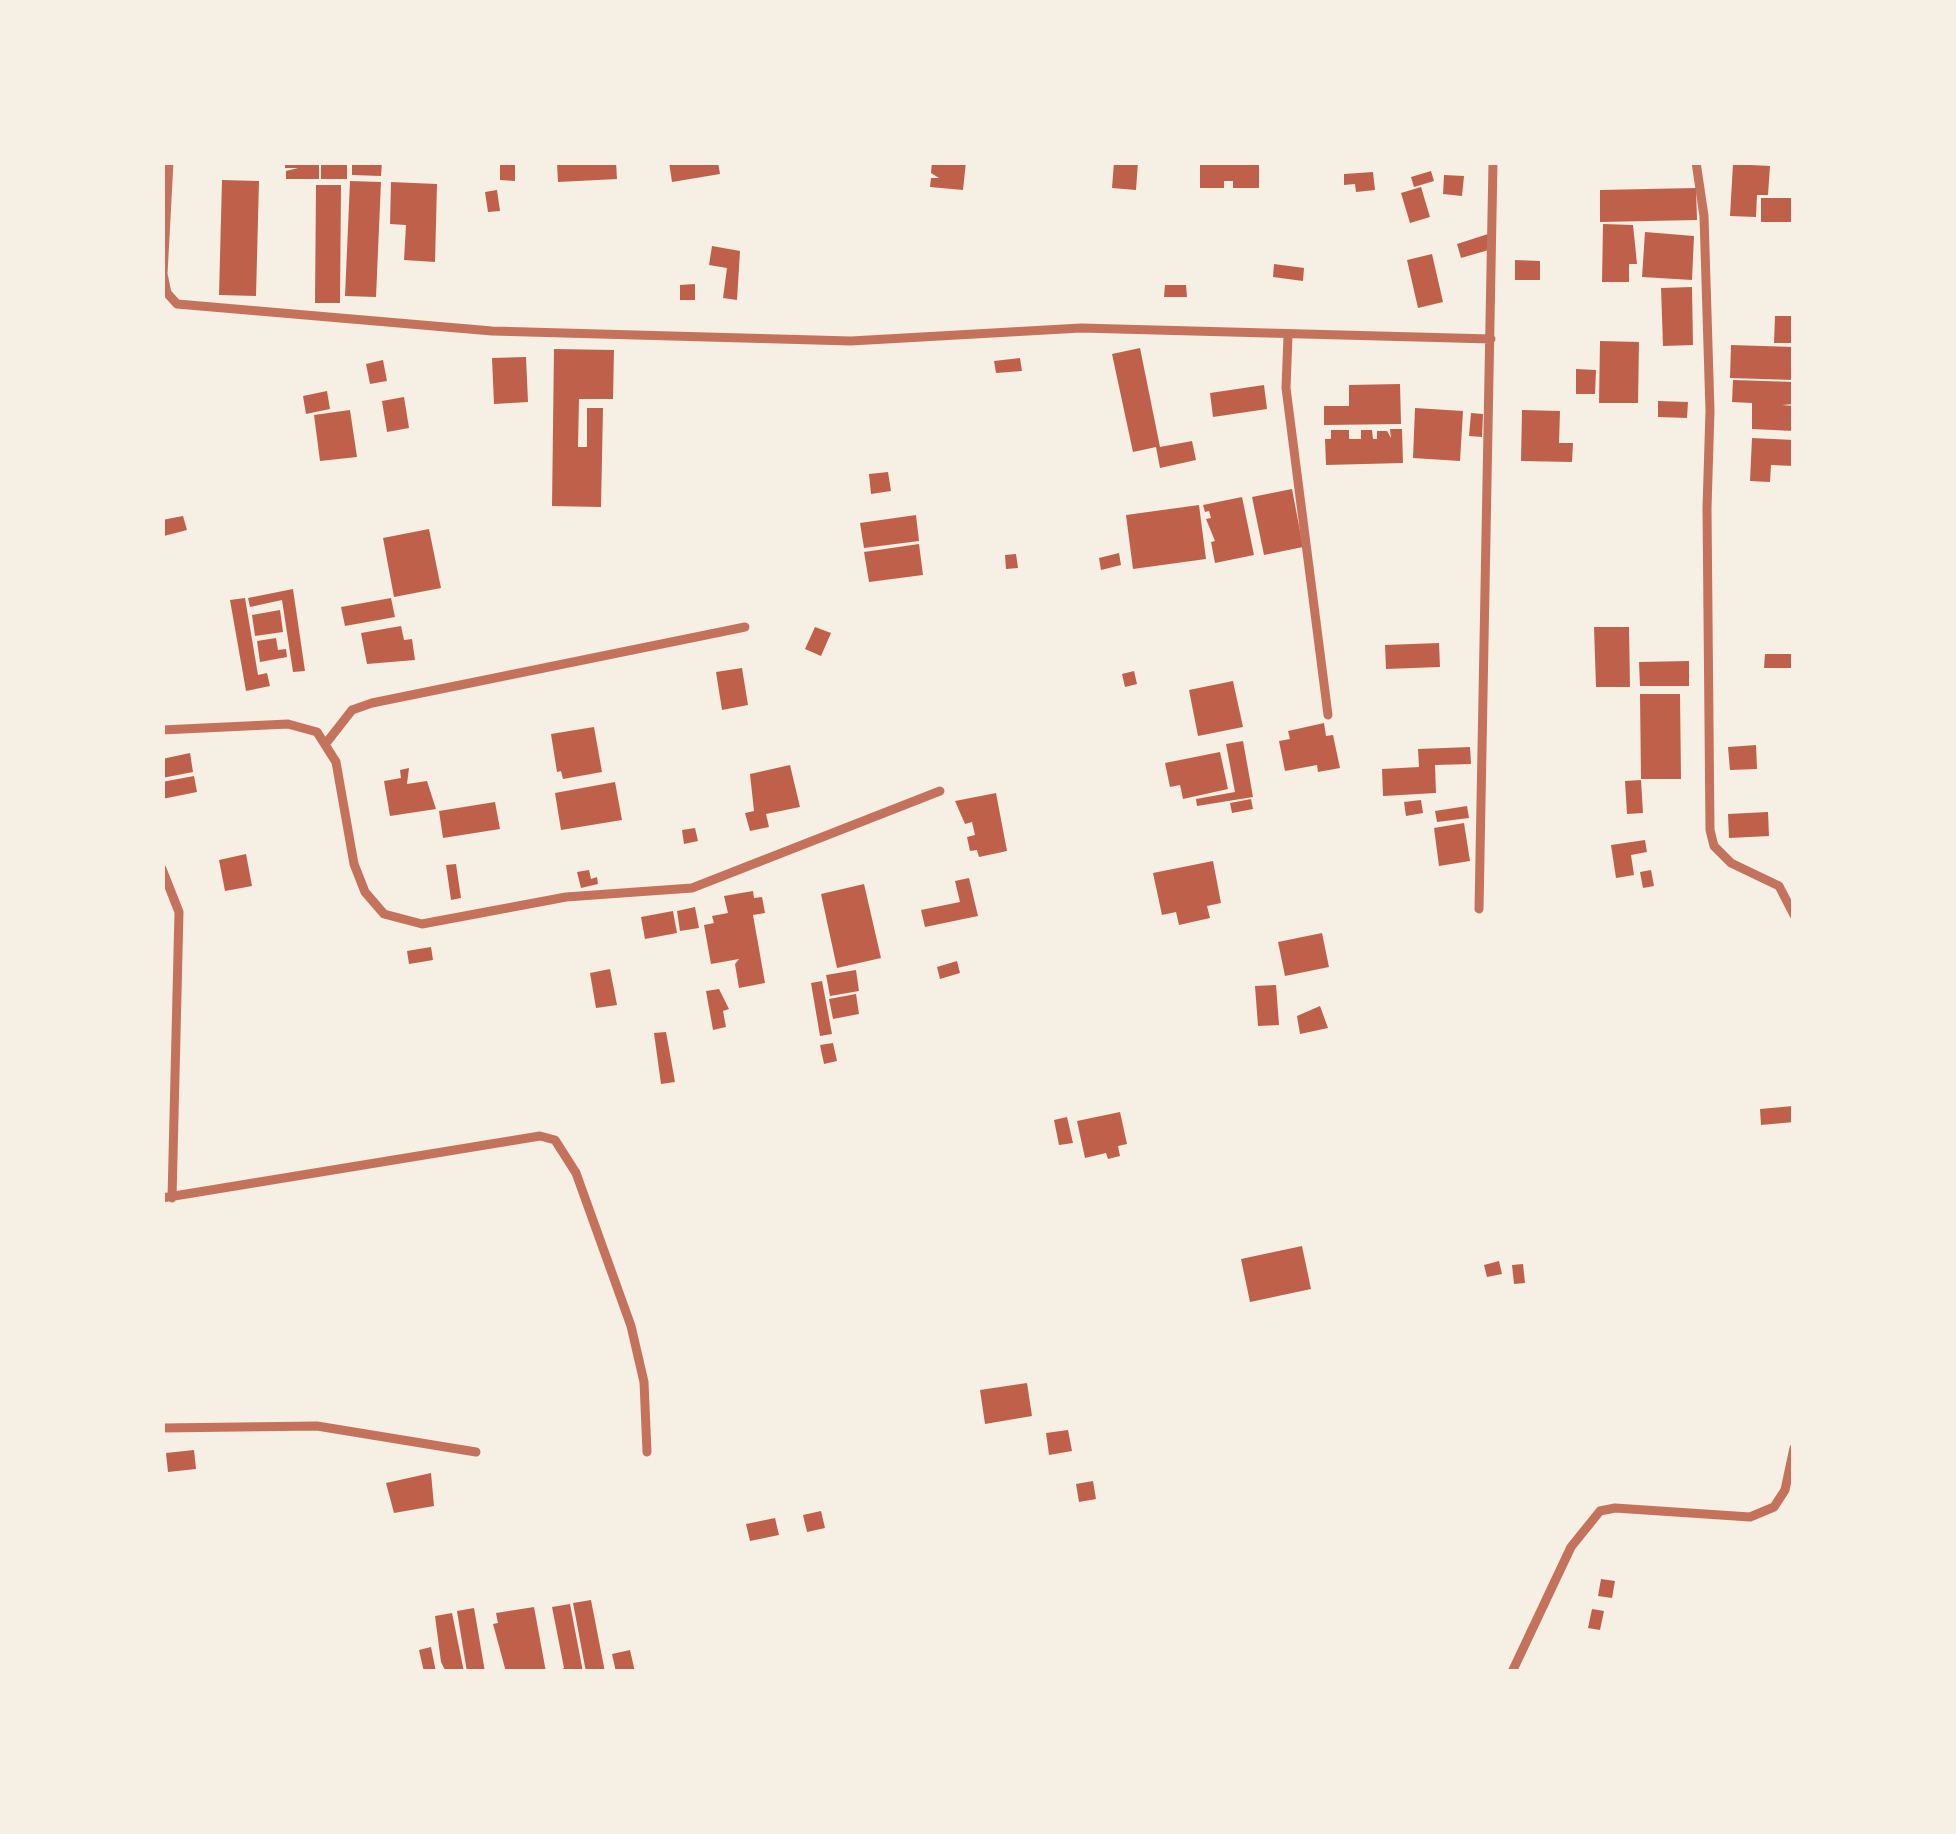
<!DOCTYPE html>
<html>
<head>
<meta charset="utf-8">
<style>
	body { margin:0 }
	#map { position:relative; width:1956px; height:1834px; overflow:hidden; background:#f6efe4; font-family:"Varela Round",sans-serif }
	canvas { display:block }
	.frame { position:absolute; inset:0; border:165px solid #f6efe4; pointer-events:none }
</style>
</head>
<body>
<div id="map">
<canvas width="1956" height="1834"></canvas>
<div class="frame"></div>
</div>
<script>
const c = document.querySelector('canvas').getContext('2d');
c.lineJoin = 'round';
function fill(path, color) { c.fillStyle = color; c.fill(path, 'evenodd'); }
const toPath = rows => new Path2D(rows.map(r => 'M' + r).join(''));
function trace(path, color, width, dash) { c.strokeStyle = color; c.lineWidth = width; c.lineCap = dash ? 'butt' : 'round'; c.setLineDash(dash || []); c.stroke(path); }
fill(toPath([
	[285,162,319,162,319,179,286,179,286,171,298,168,285,168],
	[321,162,347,162,347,179,321,179],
	[352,162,382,162,381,176,352,175],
	[500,162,515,162,515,181,500,180],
	[616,162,617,179,558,182,557,163],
	[669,162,718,162,720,174,672,182],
	[932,162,966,162,963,190,930,187,931,178,939,178,931,173],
	[1114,162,1138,162,1136,190,1112,188],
	[1200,162,1259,162,1259,188,1233,188,1233,181,1224,181,1224,188,1200,188],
	[1733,164,1770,166,1768,195,1757,195,1756,217,1730,216],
	[1431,171,1434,181,1414,187,1411,177],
	[1373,172,1375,190,1356,192,1355,184,1344,185,1344,174],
	[1444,175,1464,176,1462,196,1443,194],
	[222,180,259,181,256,296,219,295],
	[350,181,381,182,376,297,345,296],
	[391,182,437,184,435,262,404,260,406,225,390,224],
	[316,185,341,185,340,303,315,303],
	[1421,187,1430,217,1410,223,1401,193],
	[1696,188,1697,220,1600,222,1600,190],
	[497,190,500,211,488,212,485,192],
	[1761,198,1794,198,1794,222,1761,222],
	[1603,224,1633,225,1637,264,1629,264,1629,282,1602,282],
	[1645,232,1694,236,1692,280,1642,277],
	[1488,234,1492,249,1461,258,1457,244],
	[712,246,740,251,737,300,723,298,727,268,709,265],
	[1432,254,1443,302,1418,308,1407,260],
	[1515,260,1540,261,1540,280,1515,280],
	[1274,264,1304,268,1303,281,1273,277],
	[695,284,695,300,680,300,680,285],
	[1165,285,1186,285,1187,297,1164,297],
	[1692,287,1693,345,1663,346,1661,288],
	[1775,316,1794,316,1794,343,1774,343],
	[1600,341,1639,342,1638,403,1599,403],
	[1731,345,1794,347,1794,380,1730,378],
	[1140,348,1160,447,1192,441,1196,460,1160,468,1156,447,1133,452,1112,354],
	[554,349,614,350,613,399,579,399,578,447,587,447,587,408,603,408,601,507,552,506],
	[526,357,528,402,494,404,492,358],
	[1020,358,1022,371,996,373,994,361],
	[383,360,387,381,370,384,366,364],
	[1576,369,1596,370,1595,394,1576,394],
	[1733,380,1794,382,1794,404,1782,405,1794,406,1794,431,1752,429,1752,403,1732,402],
	[1400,384,1401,424,1324,425,1324,406,1349,406,1349,385],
	[1264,385,1267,409,1213,417,1210,393],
	[327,391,330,409,306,414,303,396],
	[404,397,409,428,387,432,382,401],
	[1658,401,1688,402,1687,418,1658,417],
	[1415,408,1463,411,1460,461,1413,458],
	[350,410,357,457,320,461,314,415],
	[1522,410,1560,411,1559,443,1573,443,1572,462,1521,461],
	[1471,413,1483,414,1482,437,1469,436],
	[1390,429,1402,429,1403,463,1326,465,1325,439,1331,439,1331,430,1349,430,1349,439,1361,439,1361,430,1372,430,1373,439,1377,439,1377,431,1387,431,1391,438],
	[1752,438,1794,440,1794,466,1771,465,1770,482,1750,481],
	[888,472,891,491,871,494,869,474],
	[1292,489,1303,547,1264,555,1252,497],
	[1242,497,1254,555,1215,563,1211,542,1215,541,1206,519,1211,518,1209,511,1205,512,1203,505],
	[1199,505,1206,559,1133,569,1126,515],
	[916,515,919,541,864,548,860,523],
	[183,516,187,530,164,536,162,520],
	[429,529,441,588,394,597,383,538],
	[919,544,923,575,869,582,864,552],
	[1119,553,1121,565,1101,570,1099,558],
	[1016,554,1018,568,1006,569,1005,555],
	[293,589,305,671,293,672,282,600,250,607,248,598],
	[245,598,258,675,267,673,270,686,246,691,230,600],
	[391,598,395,617,345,626,341,607],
	[280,610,283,632,255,636,252,615],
	[401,626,404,640,412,639,415,660,367,664,361,633],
	[815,627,831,633,821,656,805,649],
	[1594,627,1629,627,1630,687,1596,687],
	[276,638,278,650,286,649,287,657,260,662,257,641],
	[1439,643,1440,667,1386,669,1385,645],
	[1765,654,1794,654,1794,668,1764,668],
	[1689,661,1689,686,1640,686,1639,662],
	[742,668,748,705,722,710,716,672],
	[1134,671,1137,684,1125,687,1122,674],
	[1233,681,1243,727,1198,736,1189,690],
	[1640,694,1680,694,1681,779,1641,779],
	[1324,723,1326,736,1333,735,1340,768,1318,772,1317,765,1285,771,1279,741,1290,739,1288,731],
	[594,727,602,772,563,779,561,771,557,772,551,734],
	[1243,741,1253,797,1197,806,1196,799,1235,792,1226,744],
	[1756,745,1757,769,1730,770,1728,747],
	[1470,747,1471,764,1435,765,1436,793,1383,796,1382,769,1419,767,1418,749],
	[1220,752,1228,789,1183,799,1180,785,1170,787,1165,763],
	[190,753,193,772,162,778,162,759],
	[790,765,800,807,766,814,769,827,750,831,745,813,754,811,750,774],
	[409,768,407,784,427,781,436,809,390,816,384,781,401,778,400,770],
	[194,776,197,792,162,799,162,782],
	[1641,780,1643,813,1627,814,1625,781],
	[615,782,622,820,561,830,555,793],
	[996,793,1007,851,979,857,977,850,970,851,967,837,975,835,972,822,965,824,955,801],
	[1251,799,1253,809,1232,813,1230,803],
	[1421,800,1423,813,1406,816,1404,802],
	[495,802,500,829,443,838,439,811],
	[1467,806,1469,818,1437,822,1435,811],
	[1768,812,1769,836,1729,838,1728,814],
	[1464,823,1470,861,1439,866,1434,828],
	[695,828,698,841,684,844,682,830],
	[1645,840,1647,852,1631,855,1634,875,1616,878,1611,845],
	[246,854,252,886,225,891,219,860],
	[1213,861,1221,903,1207,906,1210,918,1179,925,1176,912,1162,915,1153,873],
	[456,864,461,898,451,900,446,865],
	[589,870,591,879,597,877,598,884,581,888,577,872],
	[1651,870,1654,886,1643,888,1640,872],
	[969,878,978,916,925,927,921,910,960,902,955,881],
	[864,884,881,958,837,968,821,894],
	[753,891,754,898,762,897,765,913,753,915,765,983,739,988,735,964,739,959,711,964,704,925,714,923,712,916,728,913,724,896],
	[695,907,699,928,680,931,677,911],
	[673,911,677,933,645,939,641,917],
	[1322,933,1329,967,1285,976,1278,942],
	[431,947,433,960,409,964,407,951],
	[957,961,960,973,940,979,937,967],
	[610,969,617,1005,596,1008,590,973],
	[856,970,859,991,830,996,826,975],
	[822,981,832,1034,820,1036,811,983],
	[1276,985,1279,1025,1258,1026,1255,986],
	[719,989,729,1009,723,1011,726,1027,713,1030,706,991],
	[856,994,859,1014,833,1019,829,999],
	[1320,1006,1328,1028,1300,1034,1297,1016],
	[666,1032,675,1082,661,1084,654,1033],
	[833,1043,837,1061,824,1064,820,1045],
	[1793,1106,1794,1122,1761,1125,1760,1109],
	[1120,1112,1127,1144,1118,1146,1120,1156,1108,1159,1106,1153,1085,1158,1077,1121],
	[1067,1117,1073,1143,1059,1145,1054,1120],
	[1302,1246,1311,1289,1250,1302,1241,1259],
	[1499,1261,1502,1274,1487,1277,1484,1265],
	[1523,1264,1525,1283,1514,1284,1512,1265],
	[1027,1383,1032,1416,985,1424,980,1390],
	[1068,1430,1072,1451,1049,1455,1046,1433],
	[194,1450,196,1469,168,1472,166,1453],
	[431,1473,434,1506,394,1513,386,1483],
	[1093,1481,1096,1499,1079,1502,1076,1484],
	[821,1511,825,1528,807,1532,803,1515],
	[775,1518,779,1535,750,1541,746,1524],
	[1601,1579,1615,1581,1612,1598,1598,1596],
	[591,1600,605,1672,586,1672,573,1603],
	[570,1604,583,1672,557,1672,564,1668,552,1607],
	[534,1607,546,1672,506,1672,493,1624,498,1623,496,1613],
	[474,1608,485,1672,467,1672,457,1611],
	[1592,1609,1604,1611,1600,1630,1588,1628],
	[452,1613,464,1672,446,1672,441,1662,435,1616],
	[431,1647,436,1672,424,1672,419,1650],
	[630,1650,635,1672,616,1672,612,1654]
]), '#bf614a');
trace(toPath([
	[169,162,163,274,167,293,177,304,492,331,851,341,1081,328,1491,339],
	[1696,162,1704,216,1710,411,1707,508,1710,830,1714,846,1731,863,1779,886,1794,915],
	[1288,336,1286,388,1328,715],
	[162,730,288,724,317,732,336,762,354,864,365,892,384,914,422,924,566,897,692,888,940,791],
	[327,742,352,710,372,703,745,627],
	[162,869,179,912,172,1198],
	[1479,909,1493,162],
	[162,1198,540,1136,555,1140,576,1173,631,1326,644,1382,647,1452],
	[162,1428,317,1426,476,1452],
	[1512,1672,1571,1547,1600,1511,1615,1508,1750,1517,1774,1507,1785,1490,1794,1448]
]), '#c5725c', 9);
</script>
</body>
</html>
